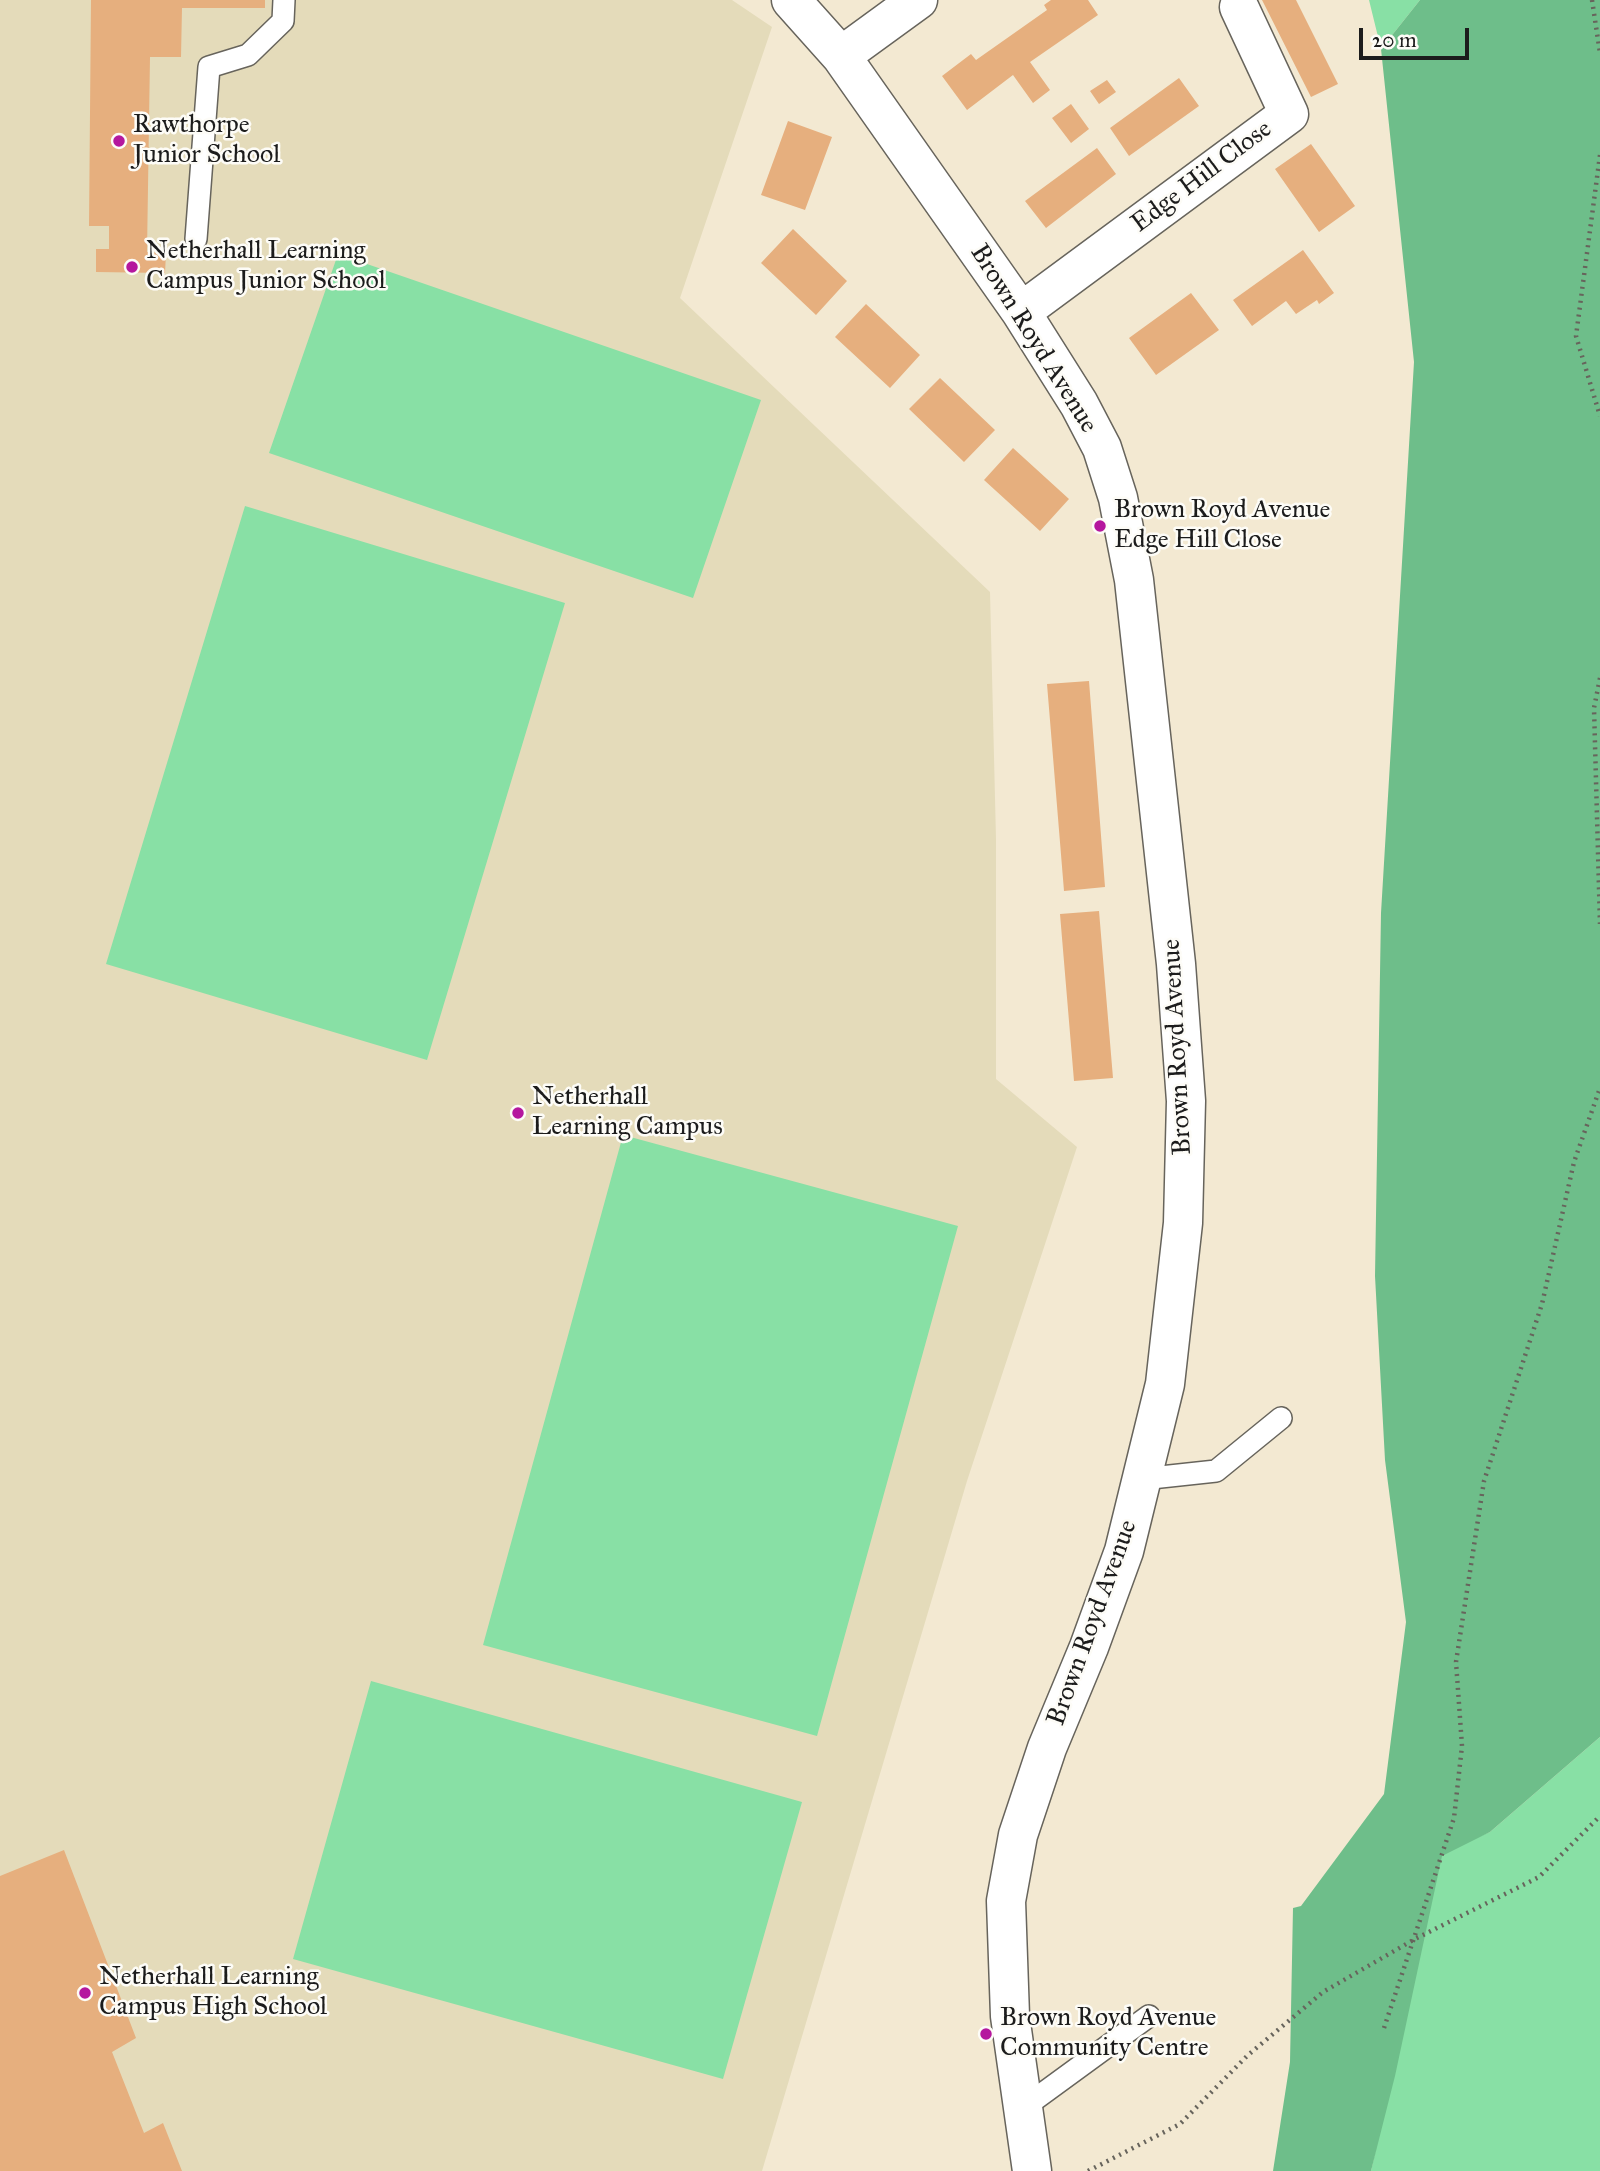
<!DOCTYPE html>
<html>
<head>
<meta charset="utf-8">
<style>
	body { margin:0 }
	#map { position:relative; width:1600px; height:2171px; overflow:hidden; background:#f3e9d2; font-family:"IM FELL Great Primer",serif }
	canvas { display:block }
	.scale { position:absolute; left:1359px; top:28px; width:110px; height:32px; box-sizing:border-box; border:4px solid #1c1c1c; border-top:0; padding-left:9px; font-size:21px; line-height:24px; white-space:nowrap; color:#1c1c1c; -webkit-text-stroke:5px #fdfcf7; paint-order:stroke }
</style>
</head>
<body>
<div id="map">
<canvas width="1600" height="2171"></canvas>
<div class="scale">20 m</div>
</div>
<script>
const c = document.querySelector('canvas').getContext('2d');
c.lineJoin = 'round';
function fill(path, color) { c.fillStyle = color; c.fill(path, 'evenodd'); }
const toPath = rows => new Path2D(rows.map(r => 'M' + r).join(''));
function trace(path, color, width, dash) { c.strokeStyle = color; c.lineWidth = width; c.lineCap = dash ? 'butt' : 'round'; c.setLineDash(dash || []); c.stroke(path); }
function drawText(font, color, halo, rows, align = 'center') {
  c.font = font + ' "IM FELL Great Primer",serif'; c.lineWidth = 5; c.setLineDash([]); c.textBaseline = 'middle'; c.strokeStyle = halo; c.fillStyle = color; for (const [text, x, y, turn = 0] of rows) {
    c.save(); c.translate(x, y); c.rotate((+turn || 0) * Math.PI / 180); c.textAlign = isNaN(turn) ? turn : align; if (halo) c.strokeText(text, 0, 0); c.fillText(text, 0, 0); c.restore();
  }
}
fill(toPath([
	[0,0,732,0,772,27,680,298,990,592,996,839,996,1079,1077,1147,967,1481,762,2171,0,2171]
]), '#e4dbba');
fill(toPath([
	[1369,0,1420,0,1381,49],
	[338,254,761,400,693,598,269,453],
	[245,506,565,603,427,1060,106,964],
	[623,1135,958,1226,817,1736,483,1645],
	[371,1681,802,1802,723,2079,293,1959],
	[1600,1737,1600,2171,1371,2171,1442,1852,1490,1832]
]), '#88e0a5');
fill(toPath([
	[1420,0,1600,0,1600,1737,1490,1832,1442,1856,1395,2076,1371,2171,1273,2171,1290,2062,1293,1908,1301,1906,1384,1794,1406,1622,1385,1460,1375,1276,1381,913,1414,362,1381,49]
]), '#6ebe8a');
fill(toPath([
	[91,0,265,0,265,8,182,8,181,57,150,57,147,252,166,253,165,273,96,272,96,249,109,249,109,226,89,226],
	[1051,0,1088,0,1098,15,1030,62,1050,90,1033,103,1013,75,967,110,942,76,971,54,976,60,1047,10,1044,5],
	[1262,0,1296,0,1338,84,1311,97],
	[1179,78,1199,106,1129,156,1110,128],
	[1107,80,1116,92,1099,104,1090,91],
	[1071,104,1089,129,1071,143,1052,118],
	[788,121,832,137,805,210,761,195],
	[1311,144,1355,206,1319,232,1275,169],
	[1097,148,1116,174,1046,228,1025,201],
	[793,229,847,281,816,315,761,263],
	[1303,250,1334,293,1319,304,1317,300,1296,314,1286,301,1252,326,1233,300],
	[1191,293,1219,330,1156,375,1129,338],
	[866,304,920,355,890,388,835,337],
	[940,378,995,430,964,462,909,409],
	[1013,448,1069,499,1040,531,984,480],
	[1089,681,1105,887,1064,891,1047,684],
	[1099,911,1113,1078,1074,1081,1060,914],
	[64,1850,136,2038,112,2052,144,2133,163,2123,182,2171,0,2171,0,1876]
]), '#e6af7e');
const service = toPath([
	[196,239,209,67,248,55,283,21,284,0],
	[1142,1479,1216,1471,1281,1418],
	[1023,2108,1149,2016]
]);
const minor = toPath([
	[791,0,841,56,1021,312,1079,404,1102,448,1118,498,1134,580,1176,964,1186,1101,1183,1223,1165,1384,1124,1551,1089,1647,1047,1748,1018,1835,1006,1901,1010,2016,1032,2171],
	[841,56,918,0],
	[1021,312,1289,114,1239,7]
]);
trace(service, '#67645c', 24);
trace(minor, '#67645c', 41);
trace(toPath([
	[1592,0,1600,53],
	[1600,155,1576,336,1600,416],
	[1600,678,1594,708,1600,924],
	[1384,2028,1454,1818,1462,1746,1456,1662,1484,1481,1542,1304,1574,1162,1600,1088],
	[1088,2171,1180,2124,1248,2055,1323,1992,1415,1939,1539,1877,1600,1816]
]), '#67645c', 4.5, [2, 5]);
trace(service, '#fff', 21);
trace(minor, '#fff', 38);
for (const [x, y, r, color] of [
	[119,141,7,"#b5179e"],
	[132,267,7,"#b5179e"],
	[1100,526,7,"#b5179e"],
	[518,1113,7,"#b5179e"],
	[85,1993,7,"#b5179e"],
	[986,2034,7,"#b5179e"]
]) { const dot = new Path2D(); dot.arc(x, y, r, 0, 2 * Math.PI); c.fillStyle = color; c.fill(dot); trace(dot, '#fdfcf7', 2.5); }
drawText('26px', '#1c1c1c', '#fdfcf7', [
	["Rawthorpe",133,126],
	["Junior School",133,156],
	["Netherhall Learning",146,252],
	["Campus Junior School",146,282],
	["Brown Royd Avenue",1114,511],
	["Edge Hill Close",1114,541],
	["Netherhall",532,1098],
	["Learning Campus",532,1128],
	["Netherhall Learning",99,1978],
	["Campus High School",99,2008],
	["Brown Royd Avenue",1000,2019],
	["Community Centre",1000,2049]
], 'left');
drawText('26px', '#1c1c1c', '#fdfcf7', [
	["Edge Hill Close",1202,177,-37],
	["Brown Royd Avenue",1033,339,58],
	["Brown Royd Avenue",1178,1047,-93],
	["Brown Royd Avenue",1093,1623,-70]
]);
</script>
</body>
</html>
